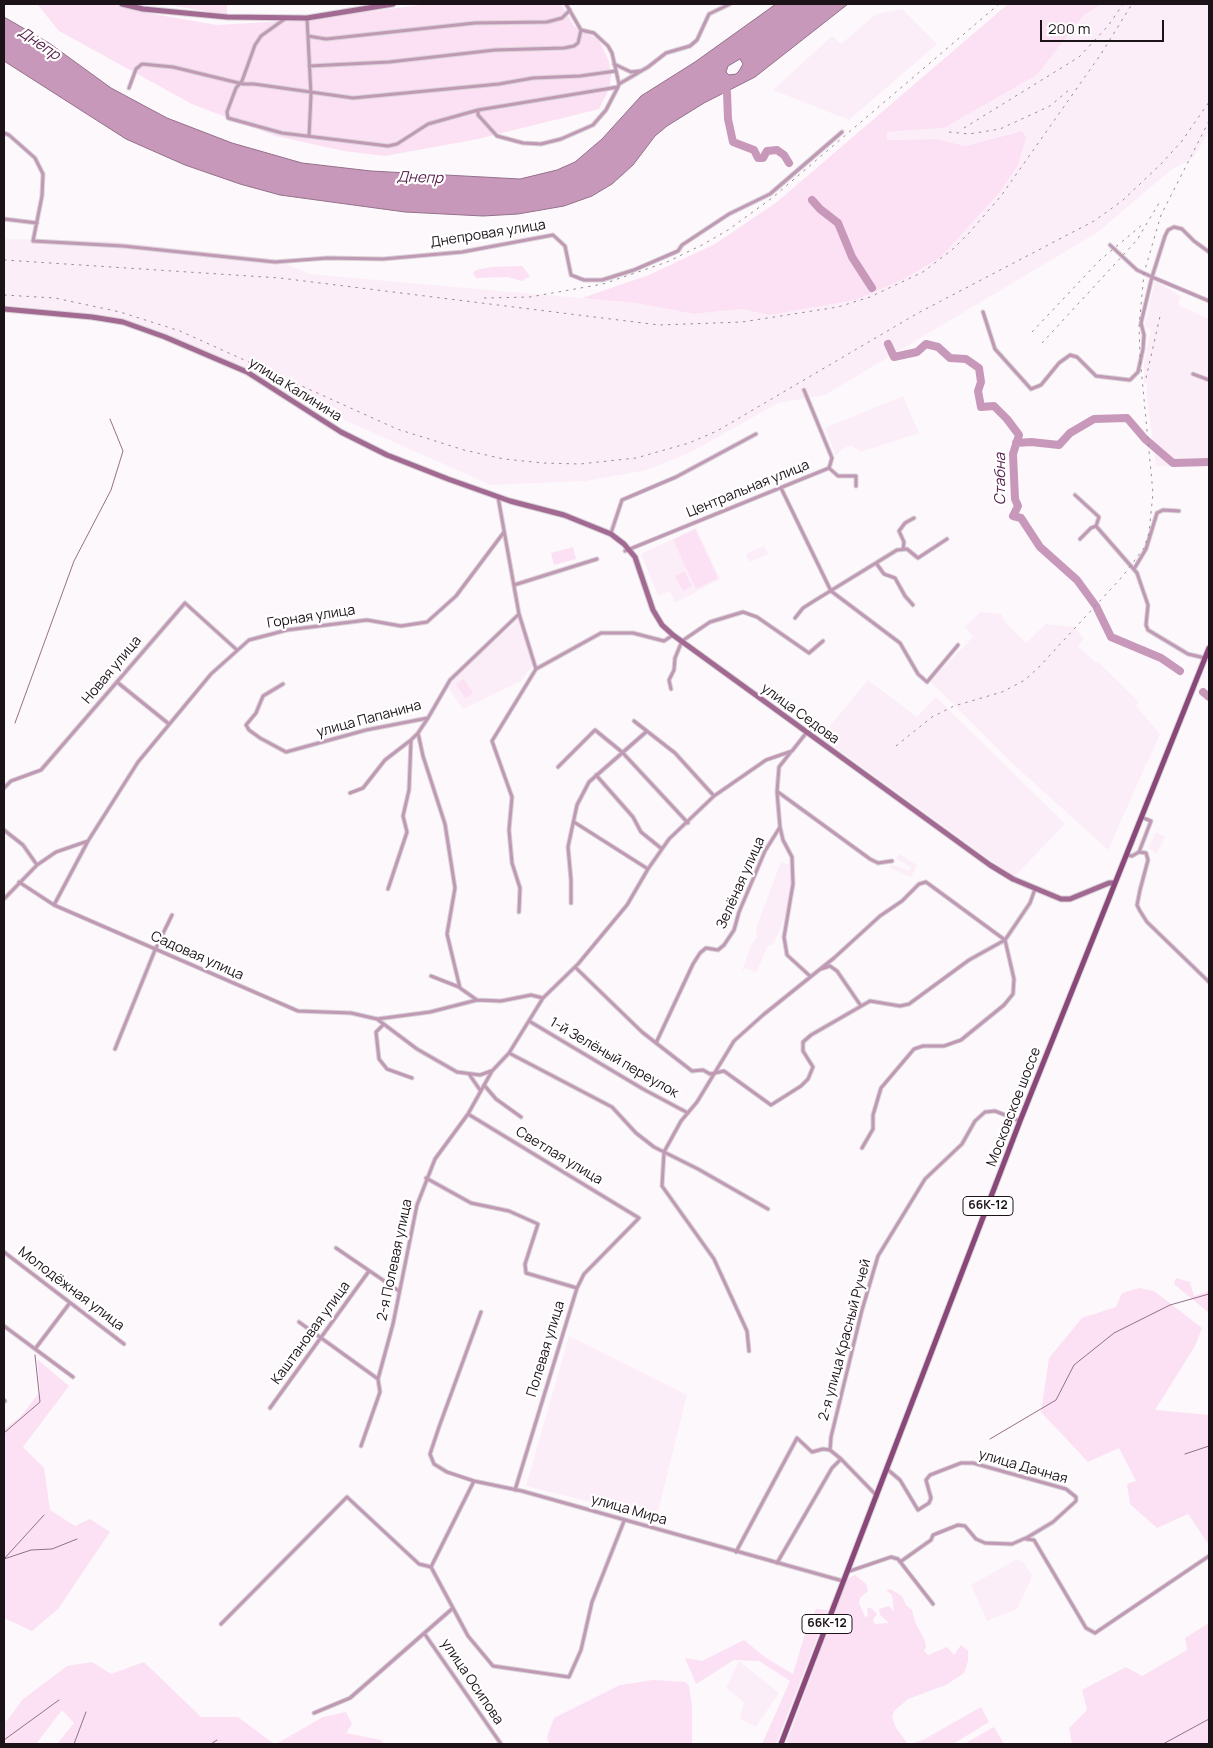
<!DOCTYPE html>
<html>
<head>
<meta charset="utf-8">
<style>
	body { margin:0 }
	#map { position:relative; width:1213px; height:1748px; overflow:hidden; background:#fdf8fb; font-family:Manrope,sans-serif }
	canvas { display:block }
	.frame { position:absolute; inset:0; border:5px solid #1c1319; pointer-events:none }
	.scale { position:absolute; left:1040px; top:20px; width:124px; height:22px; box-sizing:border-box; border:2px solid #1c1319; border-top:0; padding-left:6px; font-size:15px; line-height:18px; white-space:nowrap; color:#1c1319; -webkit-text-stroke:4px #fff; paint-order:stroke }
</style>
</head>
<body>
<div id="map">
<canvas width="1213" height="1748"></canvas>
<div class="frame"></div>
<div class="scale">200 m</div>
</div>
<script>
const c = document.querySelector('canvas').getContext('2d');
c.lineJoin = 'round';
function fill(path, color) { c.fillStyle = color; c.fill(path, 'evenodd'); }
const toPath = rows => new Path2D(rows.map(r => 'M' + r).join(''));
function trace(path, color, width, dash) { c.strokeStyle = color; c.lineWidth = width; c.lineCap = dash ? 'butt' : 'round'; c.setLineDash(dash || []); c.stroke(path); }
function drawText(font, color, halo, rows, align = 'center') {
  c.font = font + ' Manrope,sans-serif'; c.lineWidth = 4.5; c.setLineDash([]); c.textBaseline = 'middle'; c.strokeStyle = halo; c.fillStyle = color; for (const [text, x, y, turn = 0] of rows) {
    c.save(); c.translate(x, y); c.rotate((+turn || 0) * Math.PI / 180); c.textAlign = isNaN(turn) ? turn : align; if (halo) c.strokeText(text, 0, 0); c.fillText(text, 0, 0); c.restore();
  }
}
fill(toPath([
	[1103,4,1209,4,1209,132,1193,158,1171,170,1098,232,825,395,778,403,693,451,647,470,586,481,491,485,299,400,248,369,124,321,90,314,4,305,4,239,110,241,275,259,309,274,636,303,694,314,740,309,770,315,856,300,904,279,941,257,999,193,1017,167,1021,131,965,146,937,139,887,140,887,132,944,128,1037,75,1084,15],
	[902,9,937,44,849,120,773,90,832,36,841,44,876,14],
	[1155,280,1180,296,1178,305,1209,319,1209,459,1192,466,1156,466,1147,397,1147,383,1144,383,1144,363,1151,331,1145,325],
	[903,396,919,433,861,452,851,445,842,449,836,456,825,428],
	[696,528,720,579,675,603,670,591,658,596,641,554],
	[764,546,768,554,750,562,746,554],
	[980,612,1001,614,1006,623,1026,643,1046,624,1074,627,1084,639,1078,646,1096,663,1098,662,1139,702,1136,706,1160,734,1147,764,1145,766,1140,764,1145,767,1108,850,1012,763,930,681,973,637,965,627],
	[519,619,533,665,521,681,463,709,449,689,451,680],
	[868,680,917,717,936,697,1065,824,1014,877,821,737],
	[1156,832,1165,837,1157,853,1148,848],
	[899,854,917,865,911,877,890,868,891,864,909,871,911,867,896,859],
	[781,862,795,866,794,892,780,930,772,945,768,945,756,973,746,968,742,971,751,945,757,937,756,928],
	[569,1336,687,1395,658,1512,652,1517,526,1486],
	[1017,1559,1023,1562,1032,1575,1031,1579,1017,1609,987,1621,971,1585],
	[739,1661,779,1693,756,1727,740,1719,744,1702,726,1688]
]), '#fceef8');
fill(toPath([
	[37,4,115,4,153,14,217,25,300,20,429,4,561,4,574,26,599,40,602,46,609,62,611,75,609,89,599,109,478,139,385,156,344,151,276,136,192,104,59,31],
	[165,4,227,4,227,15],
	[1008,4,1103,4,1084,15,1037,75,944,128,887,132,887,140,937,139,965,146,1022,131,1026,138,1017,167,999,193,941,257,904,279,856,300,770,315,740,309,694,314,636,303,582,298,649,275,715,244,777,202],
	[522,266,530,276,522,281,507,277,476,278,473,273,476,270,491,267],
	[695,529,718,578,696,589,673,540],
	[573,547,576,559,554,565,551,553],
	[684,571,692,586,683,591,675,576],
	[464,679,473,693,465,698,456,684],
	[1176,1278,1190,1282,1194,1296,1209,1291,1209,1313,1174,1284],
	[1139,1288,1154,1291,1202,1328,1195,1346,1155,1410,1209,1415,1209,1545,1188,1514,1157,1528,1130,1504,1127,1484,1136,1481,1119,1448,1088,1462,1041,1412,1049,1358,1082,1318,1116,1307,1122,1293],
	[37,1359,69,1386,23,1447,44,1468,50,1510,75,1526,90,1519,110,1532,58,1609,32,1631,4,1618,4,1429,20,1417,40,1392],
	[855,1575,866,1584,868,1591,860,1598,859,1603,865,1617,868,1616,867,1608,871,1608,877,1614,873,1620,875,1624,889,1623,880,1615,879,1609,889,1606,894,1612,892,1595,886,1590,890,1589,902,1596,906,1605,912,1610,915,1622,925,1641,926,1647,924,1651,928,1655,947,1647,954,1655,961,1645,968,1651,968,1661,964,1673,946,1685,908,1699,894,1711,892,1717,896,1728,908,1744,786,1744,847,1579],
	[816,1609,828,1610,776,1744,762,1744,790,1681,759,1661,734,1660,696,1684,685,1658,702,1661,744,1640,766,1658,793,1674,804,1637],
	[1209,1623,1209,1744,1072,1744,1069,1728,1087,1710,1082,1690,1126,1667,1142,1676,1187,1650,1185,1638],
	[92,1662,111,1674,144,1662,201,1717,238,1717,274,1744,57,1744,74,1723,62,1710,36,1744,4,1744,4,1719,7,1721,22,1700,67,1666],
	[653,1680,686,1682,689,1686,692,1706,692,1744,549,1744,547,1737,554,1718,620,1685],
	[981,1707,989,1722,953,1744,909,1744,923,1740],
	[346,1712,352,1724,346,1733,381,1740,385,1744,276,1744,323,1717],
	[994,1727,1004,1744,964,1744]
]), '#fbe1f3');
const water = toPath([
	[776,4,848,4,755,77,704,103,667,126,655,136,633,165,612,184,592,196,564,206,518,214,483,216,405,212,280,195,240,184,185,165,126,139,4,61,4,17,49,43,111,88,167,118,232,143,302,163,371,171,520,179,557,170,575,162,602,139,641,96,695,62,776,4],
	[740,59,743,64,739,71,736,74,729,75,726,72,728,66,740,59]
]);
fill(water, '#c898ba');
trace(water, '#94708a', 1);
trace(toPath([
	[15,723,74,561,111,490,123,451,110,419],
	[4,1433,40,1402,35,1355],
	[990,1439,1056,1400,1074,1365,1114,1333,1170,1305,1209,1294],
	[1185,1454,1209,1446],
	[4,1559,31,1550,52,1549,77,1539],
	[4,1559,44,1515],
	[4,1740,59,1700],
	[74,1744,86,1712],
	[211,1744,217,1740],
	[1163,1744,1209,1719]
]), '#94708a', 1);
trace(toPath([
	[719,87,727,92,728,119,733,142,754,150,758,158,763,158,767,151,777,150,784,155,789,163],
	[812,200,820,209,838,223,852,257,872,288],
	[888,344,894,357,917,352,926,344,938,347,950,358,966,359,979,368,981,382,978,391,981,407,994,406,1007,419,1019,435,1013,454,1015,499,1018,506,1013,516,1021,518,1040,547,1077,580,1096,606,1111,637,1161,658,1180,671],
	[1016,443,1031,442,1059,445,1070,433,1094,419,1127,418,1145,439,1173,463,1209,462],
	[1203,692,1209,697]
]), '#c898ba', 8);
const street = toPath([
	[566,4,581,30,594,33,608,46,612,53,619,84,618,87,606,110,593,125,561,139,541,144,523,143,497,136,478,115,478,110,618,87],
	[286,18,261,36,255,45,242,81,236,88,227,112,228,118,282,133,388,146,397,144,428,124,478,110],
	[307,18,311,95,309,136],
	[308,36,326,39,475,23,547,22,562,18,570,10],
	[614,64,631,72,640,71],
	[309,66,389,62,495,50,564,48,574,46,578,43,581,30],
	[619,84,648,67,666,53,690,46,697,40,709,14,730,4],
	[129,88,136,69,142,64,173,67,243,84,254,84,353,98,499,84,533,78,580,76,616,71],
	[4,133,9,135,35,158,43,174,42,196,33,241,123,246,275,262,328,258,383,259,462,252,553,235,565,246,571,275,584,280,602,280,634,270,678,251,682,245,729,214,770,194,842,132],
	[4,219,37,223],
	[1110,245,1137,270,1152,277,1165,236,1168,230,1174,227,1182,229,1194,241,1209,252],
	[983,312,995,349,1031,389,1041,385,1059,363,1070,355,1077,357,1096,376,1130,380,1138,372,1143,349,1144,335,1141,323,1152,277,1209,301],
	[1193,374,1209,380],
	[804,390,832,458,829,468],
	[829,468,838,476,856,476,856,486],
	[781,488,831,591,900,643,918,674,927,682,958,645],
	[1075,495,1099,517,1096,526,1137,573,1148,605,1146,625,1148,630,1188,654,1205,658],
	[611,533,622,500,676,477,756,434],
	[1080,539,1091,528,1096,526],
	[903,549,904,542,899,531,905,523,914,518],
	[625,551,829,468],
	[876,563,884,574,895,578,905,596,913,605],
	[1134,569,1146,549,1157,513,1163,510,1179,511],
	[514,585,597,559],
	[519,614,536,669],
	[795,618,803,608,814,601,897,550,907,549,918,558,947,539],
	[117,682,169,724],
	[283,684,263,696,256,713,246,725,249,730,260,738,286,752,366,730,428,718,450,680,519,614,498,497],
	[671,689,669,680,674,670,675,658,682,641,710,622,743,612,757,617,809,653,823,641],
	[428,718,418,733,423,756,445,824,455,888,447,934,460,988,477,1000],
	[634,721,675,753,714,796],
	[558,767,595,730,622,752,688,823],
	[596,775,633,817,641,832,662,849],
	[4,788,11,781,41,770,185,603,237,650],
	[778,792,870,859,878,863,892,861],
	[350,793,363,788,385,760,411,740],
	[1141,817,1151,821,1139,852,1146,853,1148,860,1140,890,1137,905,1140,911,1147,922,1209,982],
	[574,822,648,869],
	[780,827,783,840,792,857,793,884,784,937,787,955,810,976],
	[4,830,23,845,37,865],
	[1126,855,1132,856,1139,852],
	[19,882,54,905,298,1011,351,1013,377,1019,430,1012,477,1000,501,1001,531,995,543,998],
	[388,889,407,832,403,816,409,790,411,740,418,733],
	[4,899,37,865,56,852,88,841],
	[571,903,571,880,568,847,577,805,589,782,646,732],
	[54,905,88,841,138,762,211,674,249,640,287,630,367,620,401,626,427,622,456,596,504,532],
	[519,912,520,888,512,863,509,830,512,797,492,741,536,669,601,633,633,633,664,641,673,635],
	[575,967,642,1032,692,1071,703,1070,710,1074,724,1071,771,1105,801,1086,808,1079,813,1067,803,1051,803,1042,811,1035,870,1001,900,1006,909,1004,969,960,1005,940,1030,903,1035,889],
	[821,969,830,966,837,971,861,1006],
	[431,976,459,987],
	[377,1019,417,1049,457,1072,480,1075,491,1071],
	[529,1021,643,1089,688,1113],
	[384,1024,376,1032,379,1059,387,1069,412,1078],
	[656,1043,693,964,700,953,706,948,718,950,724,945,734,930,739,912,765,851,780,827,777,792,779,767,790,753],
	[115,1049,155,950,172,915],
	[509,1053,612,1107,636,1133,654,1147,698,1169,768,1209],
	[469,1074,480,1090],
	[484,1085,496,1099,521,1117],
	[468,1114,639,1218,584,1274,577,1288,515,1490],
	[426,1178,471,1203,509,1211,538,1224,525,1264,526,1273,577,1288],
	[336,1248,399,1291],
	[4,1252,124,1344],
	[481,1312,439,1427,430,1454,434,1464,447,1472,474,1481,522,1491,843,1581],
	[299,1322,378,1379],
	[4,1326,73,1377],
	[35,1349,69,1304],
	[749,1351,747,1331,714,1259,662,1186,664,1152,681,1121,697,1102,734,1041,763,1015,834,958,880,916,902,901,919,884,926,882,1005,940,1014,979,1013,994,1004,1005,961,1040,944,1046,923,1046,914,1049,881,1088,873,1115,873,1129,862,1148],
	[4,1400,5,1401],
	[270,1408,369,1271],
	[361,1446,380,1392,378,1379,393,1324,417,1205,435,1159,468,1114,492,1071,509,1053,543,998,578,964,627,905,648,869,669,839,714,796,766,760,792,751,807,732],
	[830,1450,831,1437,862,1310,878,1256,925,1179,962,1144,975,1121,985,1112,995,1111,1020,1121],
	[887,1469,900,1480,918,1510,929,1503,931,1498,926,1480,930,1475,961,1463,973,1463,1066,1489,1076,1497,1076,1501,1053,1522,1028,1537,1012,1544,985,1543,976,1539,965,1526,958,1525,933,1535,931,1540,900,1562],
	[474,1481,431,1567,468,1636,493,1666,569,1677,581,1650,592,1602,624,1521],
	[1026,1539,1034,1540,1086,1628,1095,1633,1209,1556],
	[736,1552,797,1438,812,1452,823,1449,830,1450,841,1459],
	[777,1563,832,1468,841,1459,876,1495],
	[847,1572,891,1557,898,1559,933,1604],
	[221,1624,347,1497,419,1564,431,1567],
	[424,1633,501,1744],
	[314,1713,350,1698,453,1608]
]);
const secondary = toPath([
	[122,4,143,9,227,17,307,18,393,4],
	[4,309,92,317,123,322,165,337,247,372,341,432,387,455,448,479,510,501,564,515,611,534,624,544,635,557,653,610,662,625,673,635,990,865,1013,879,1061,899,1070,899,1109,883,1114,883]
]);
const primary = toPath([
	[781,1744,1020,1121,1209,648]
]);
trace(street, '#d9d3d7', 5);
trace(secondary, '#d9d3d7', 7);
trace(primary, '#d9d3d7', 7);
trace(street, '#c099b4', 3);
trace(secondary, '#a26a92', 5);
trace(primary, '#8a477a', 5);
trace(toPath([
	[964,128,1079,57,1108,26,1123,4],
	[949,132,969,134,1000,129,1050,106,1070,89],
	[4,260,280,278,659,325,742,322,838,307,870,297,923,272,953,249,969,233,1001,196,1101,54,1132,4],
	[4,295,55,298,120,312,180,331,397,429,464,450,504,459,543,463,580,464,636,458,689,443,717,431,918,313,1094,221,1122,201,1161,164,1182,141,1209,102],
	[484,298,530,297,603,284,667,262,702,245,728,230,772,198,999,4],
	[1032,332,1100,260,1142,225],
	[1042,343,1137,240,1159,203],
	[1146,378,1161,312],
	[896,746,932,717,954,706,1002,692,1025,680,1039,667,1122,577,1144,548,1149,533,1153,493,1140,357,1139,327,1144,273,1161,215,1209,121]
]), '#958e93', 1, [2.5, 5]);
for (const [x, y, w] of [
	[988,1206,50],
	[827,1624,50]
]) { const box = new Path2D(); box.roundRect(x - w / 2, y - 9.5, w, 19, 4); c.fillStyle = '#fff'; c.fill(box); trace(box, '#1c1319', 1); }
drawText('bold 12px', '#1c1319', null, [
	["66К-12",988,1206],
	["66К-12",827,1624]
]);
drawText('14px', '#1c1319', '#fff', [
	["Днепровая улица",488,234,-9],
	["улица Калинина",295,390,32],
	["Центральная улица",748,489,-22],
	["Горная улица",311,617,-9],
	["Новая улица",112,670,-50],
	["улица Седова",800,714,36],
	["улица Папанина",369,719,-15],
	["Зелёная улица",741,883,-66],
	["Садовая улица",197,956,24],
	["1-й Зелёный переулок",614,1058,30],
	["Московское шоссе",1014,1107,-69],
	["Светлая улица",559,1156,31],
	["2-я Полевая улица",395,1260,-78],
	["Молодёжная улица",71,1289,37],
	["Каштановая улица",311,1333,-54],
	["2-я улица Красный Ручей",845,1340,-75],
	["Полевая улица",546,1349,-73],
	["улица Дачная",1023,1467,16],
	["улица Мира",629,1510,16],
	["улица Осипова",472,1682,56]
]);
drawText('italic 15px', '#571e4b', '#fff', [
	["Днепр",39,44,34],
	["Днепр",420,178,2],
	["Стабна",1001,479,-90]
]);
</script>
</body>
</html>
